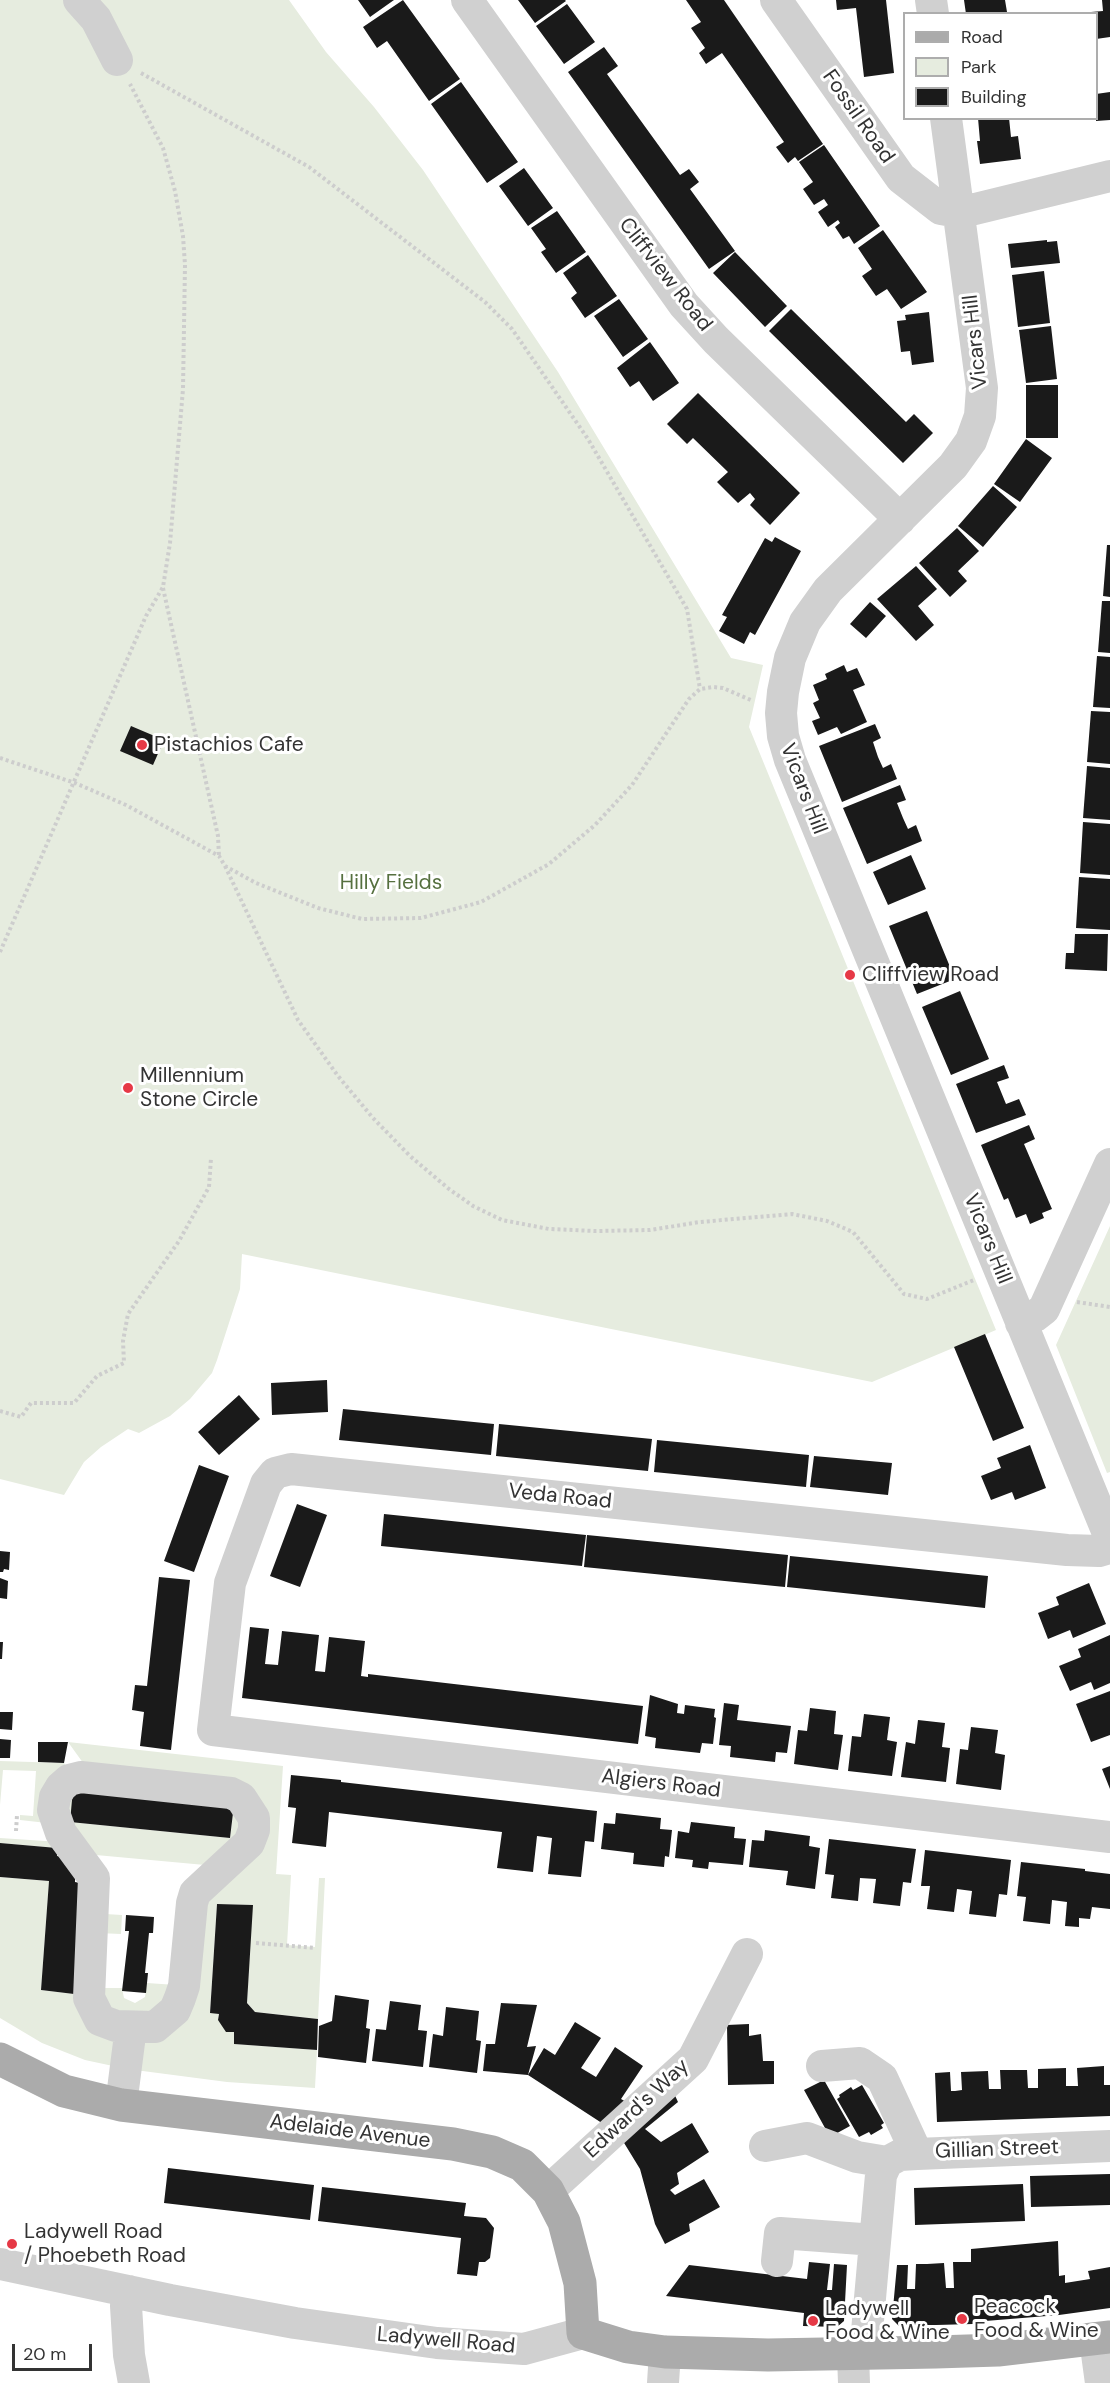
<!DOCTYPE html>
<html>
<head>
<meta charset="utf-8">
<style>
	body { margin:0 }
	#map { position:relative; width:1110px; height:2383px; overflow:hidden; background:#fff; font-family:"DM Sans",sans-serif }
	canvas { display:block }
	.legend { position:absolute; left:903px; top:12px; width:195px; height:108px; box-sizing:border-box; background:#fff; border:2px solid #adadad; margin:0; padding:8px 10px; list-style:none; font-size:18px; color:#333 }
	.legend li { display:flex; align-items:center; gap:12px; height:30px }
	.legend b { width:30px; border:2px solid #adadad }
	.scale { position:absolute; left:12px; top:2344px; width:80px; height:27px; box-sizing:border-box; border:3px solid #333; border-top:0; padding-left:8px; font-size:18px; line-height:21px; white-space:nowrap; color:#333; -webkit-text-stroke:4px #fff; paint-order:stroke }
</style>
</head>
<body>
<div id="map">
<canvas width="1110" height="2383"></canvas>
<ul class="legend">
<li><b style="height:8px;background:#ababab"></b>Road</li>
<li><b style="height:16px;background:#e6ecdf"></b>Park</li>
<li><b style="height:16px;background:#1a1a1a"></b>Building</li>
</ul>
<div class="scale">20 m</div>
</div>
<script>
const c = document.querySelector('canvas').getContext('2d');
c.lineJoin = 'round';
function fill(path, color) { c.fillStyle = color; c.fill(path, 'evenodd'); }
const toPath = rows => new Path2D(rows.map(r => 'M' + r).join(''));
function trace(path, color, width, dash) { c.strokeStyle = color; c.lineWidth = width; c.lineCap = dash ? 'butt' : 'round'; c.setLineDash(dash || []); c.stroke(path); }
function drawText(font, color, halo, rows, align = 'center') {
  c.font = font + ' "DM Sans",sans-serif'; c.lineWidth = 6; c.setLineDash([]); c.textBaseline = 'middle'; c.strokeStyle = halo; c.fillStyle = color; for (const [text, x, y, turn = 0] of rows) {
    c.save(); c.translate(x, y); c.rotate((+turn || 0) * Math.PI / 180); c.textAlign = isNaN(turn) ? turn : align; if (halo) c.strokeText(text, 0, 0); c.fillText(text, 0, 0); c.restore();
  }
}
fill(toPath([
	[0,0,289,0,326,52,374,107,423,170,558,372,731,658,763,665,749,727,996,1330,872,1382,242,1254,240,1289,217,1360,212,1373,190,1399,170,1416,139,1433,128,1429,101,1447,84,1462,64,1495,0,1479],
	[1110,1226,1110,1472,1107,1473,1056,1345],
	[68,1742,283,1766,276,1874,291,1875,287,1945,315,1947,319,1878,325,1878,318,2019,255,2012,247,2003,252,1905,217,1904,210,2012,219,2014,218,2020,234,2032,235,2044,317,2050,315,2088,227,2082,135,2070,143,2041,152,2039,200,1903,261,1818,86,1767],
	[0,1761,64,1763,68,1770,47,1823,20,1820,20,1815,33,1816,36,1771,3,1770,0,1805],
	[78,1783,70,1822,230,1838,235,1800,243,1827,205,1865,96,1855,105,1914,122,1915,121,1934,98,1933,66,1826,66,1791],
	[0,1838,60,1842,63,1857,57,1856,57,1848,0,1843],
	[0,1877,49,1881,41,1990,74,1994,113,2038,116,2046,113,2066,85,2060,42,2043,0,2018],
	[147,1983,176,1985,164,2011,112,2017,99,1988,122,1988,124,1998,135,2003,145,1997]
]), '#e6ecdf');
fill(toPath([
	[358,0,394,0,370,17],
	[403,0,460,79,429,101,387,41,377,48,363,27],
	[518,0,565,0,566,1,535,23],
	[686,0,724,0,823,144,798,161,795,157,788,163,776,147,784,142,722,53,706,64,699,53,705,48,691,28,701,22],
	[836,0,886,0,894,73,864,77,856,8,837,10],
	[964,0,1005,0,1007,12,966,14],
	[1102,0,1110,0,1110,37,1096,39,1096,14,1091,12,1103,11],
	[567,4,595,42,564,64,536,26],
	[604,47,618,66,607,74,680,175,689,169,699,182,690,189,735,251,709,269,568,72],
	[461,82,518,162,487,183,431,104],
	[1110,92,1110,120,1096,121,1096,94],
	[978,118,1009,118,1011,137,1018,136,1021,159,980,164,977,141,980,141],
	[824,145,880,226,854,244,849,236,843,239,835,227,840,223,838,220,828,227,818,212,828,205,824,199,814,205,803,189,813,182,799,162],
	[524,168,553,208,528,226,499,186],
	[557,211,586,252,556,273,541,252,546,249,531,228],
	[883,230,927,292,901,309,887,289,876,296,862,276,872,269,858,248],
	[1047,240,1047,242,1057,241,1060,263,1011,268,1008,244],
	[735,252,787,306,765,327,713,273],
	[588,255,617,296,585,318,571,298,577,293,563,273],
	[1044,271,1050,323,1018,327,1012,275],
	[619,299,648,339,623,357,594,316],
	[791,309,906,422,914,414,933,433,903,463,769,331],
	[929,312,934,362,912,365,910,351,901,352,897,321,906,320,905,315],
	[1051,326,1057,379,1026,383,1019,330],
	[650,342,679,383,653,401,639,381,630,387,617,368],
	[1026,385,1058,385,1058,438,1026,438],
	[698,393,800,493,770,525,750,505,755,499,750,493,738,503,717,482,728,472,693,438,687,444,667,424],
	[1026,439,1052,458,1020,502,994,484],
	[993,486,1017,507,983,547,958,526],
	[957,528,979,551,958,571,967,581,950,597,919,563],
	[775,537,801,551,755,635,750,632,744,644,719,631,727,617,722,615,765,538,772,542],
	[1107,545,1110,545,1110,597,1103,596],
	[916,566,937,589,918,606,934,625,916,641,877,599],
	[1102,601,1110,601,1110,653,1098,652],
	[870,602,886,616,866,638,850,624],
	[1097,656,1110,657,1110,708,1093,707],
	[844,665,847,672,857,668,865,685,853,690,867,722,841,734,837,727,818,735,812,721,820,718,813,703,819,700,813,685,827,679,825,674],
	[1091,711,1110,712,1110,764,1087,762],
	[875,724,881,738,873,742,878,757,883,768,891,764,897,779,842,802,819,746],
	[131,726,164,740,153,765,120,751],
	[1087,766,1110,768,1110,820,1083,818],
	[900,785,906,800,897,803,903,818,908,829,916,825,922,841,867,864,843,808],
	[1083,822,1110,824,1110,875,1080,873],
	[911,855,926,889,888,905,873,872],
	[1079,877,1110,879,1110,930,1076,928],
	[927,911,955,979,917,994,889,926],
	[1075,934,1108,934,1107,971,1065,969,1066,953,1074,953],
	[960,991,989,1059,951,1075,922,1007],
	[1004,1065,1009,1078,997,1082,1006,1104,1019,1099,1026,1115,976,1133,956,1084],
	[1029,1125,1035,1139,1024,1144,1052,1209,1042,1213,1044,1218,1030,1224,1026,1214,1016,1218,1008,1198,1004,1200,981,1145],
	[985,1334,1024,1428,993,1441,954,1347],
	[327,1380,328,1412,272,1415,271,1383],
	[239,1395,260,1419,219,1455,198,1432],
	[343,1409,494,1424,491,1455,339,1440],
	[499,1424,652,1439,648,1471,496,1456],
	[657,1440,809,1455,806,1487,654,1472],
	[1030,1445,1046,1488,1015,1500,1012,1492,991,1500,981,1476,1001,1468,997,1458],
	[814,1456,892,1463,888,1495,810,1487],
	[199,1465,229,1476,194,1572,164,1561],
	[297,1504,327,1515,300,1587,270,1576],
	[384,1514,586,1535,582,1566,381,1546],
	[587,1535,788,1555,785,1587,584,1567],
	[0,1551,10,1552,9,1570,4,1569,3,1572,0,1572],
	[790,1556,988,1576,985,1608,787,1587],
	[159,1577,190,1580,171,1750,140,1746,144,1712,132,1710,135,1685,147,1686],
	[0,1578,8,1581,7,1599,0,1598],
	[1089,1583,1106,1624,1073,1638,1070,1630,1048,1639,1038,1613,1059,1605,1056,1597],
	[250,1627,269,1629,265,1664,278,1665,282,1631,319,1635,315,1671,325,1672,329,1637,365,1641,361,1676,368,1677,368,1674,643,1706,638,1744,242,1698],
	[1110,1635,1110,1683,1094,1690,1091,1682,1070,1691,1059,1666,1081,1657,1078,1649],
	[0,1642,3,1642,2,1659,0,1659],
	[1110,1691,1110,1735,1091,1742,1076,1704],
	[650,1695,678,1704,677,1713,684,1714,685,1705,715,1709,714,1717,716,1718,713,1744,702,1743,700,1753,655,1748,656,1738,645,1736],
	[724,1703,739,1705,737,1720,791,1726,787,1753,776,1752,775,1762,730,1757,731,1746,719,1745],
	[810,1708,836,1711,834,1734,843,1735,838,1770,794,1764,798,1730,807,1731],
	[0,1712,13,1712,12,1730,0,1729],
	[864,1714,890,1717,887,1740,897,1742,892,1776,848,1771,852,1736,861,1737],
	[918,1720,945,1723,942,1747,950,1748,946,1782,901,1777,906,1742,915,1744],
	[971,1727,998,1730,995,1753,1005,1755,1001,1790,956,1784,960,1749,968,1750],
	[0,1739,11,1740,10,1758,0,1758],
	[38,1742,68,1742,64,1763,38,1762],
	[1110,1766,1110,1789,1102,1769],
	[291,1775,341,1780,341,1782,597,1811,594,1842,585,1841,581,1877,548,1874,552,1838,537,1836,533,1872,497,1868,502,1832,329,1812,326,1847,292,1843,296,1808,288,1807],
	[73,1789,234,1805,230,1838,70,1822],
	[616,1813,661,1818,660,1829,672,1830,669,1857,665,1856,664,1867,633,1864,634,1853,601,1849,604,1823,615,1824],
	[691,1822,735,1827,734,1838,746,1839,743,1865,709,1862,708,1869,692,1867,693,1860,675,1858,678,1831,689,1833],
	[765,1830,810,1836,809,1846,820,1848,815,1889,786,1885,788,1871,749,1867,752,1840,764,1841],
	[829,1839,916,1849,911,1883,903,1882,900,1906,873,1903,876,1879,860,1878,858,1901,831,1898,834,1875,825,1874],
	[0,1843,57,1848,57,1856,63,1857,75,1875,75,1882,80,1883,74,1994,41,1990,49,1881,0,1877],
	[925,1850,1011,1860,1007,1895,999,1894,996,1917,969,1914,972,1891,957,1889,954,1912,927,1909,930,1886,921,1886],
	[1021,1862,1085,1869,1085,1871,1110,1874,1110,1909,1092,1907,1090,1919,1079,1918,1079,1927,1065,1926,1067,1902,1052,1900,1050,1924,1023,1921,1026,1897,1017,1896],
	[217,1904,253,1905,247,2003,255,2012,318,2019,317,2050,234,2044,234,2032,226,2032,218,2020,219,2014,210,2013],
	[126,1915,154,1917,153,1933,149,1933,145,1973,148,1973,146,1993,122,1991,129,1931,125,1931],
	[335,1995,369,2000,366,2028,370,2029,366,2063,318,2057,319,2026,332,2021],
	[390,2001,421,2005,418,2030,427,2031,423,2067,372,2061,376,2029,386,2030],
	[501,2003,537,2005,527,2047,536,2046,528,2075,544,2048,555,2055,575,2022,601,2038,581,2068,596,2077,615,2047,643,2066,621,2099,628,2103,611,2129,528,2075,483,2071,486,2044,495,2044],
	[446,2007,479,2011,476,2040,481,2041,477,2073,429,2067,433,2034,443,2036],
	[749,2024,749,2036,761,2034,763,2061,774,2061,774,2084,728,2085,727,2025],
	[1104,2066,1104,2085,1110,2085,1110,2116,937,2122,935,2073,950,2072,951,2091,955,2091,962,2090,961,2072,988,2071,989,2089,1001,2089,1000,2070,1027,2070,1028,2088,1038,2088,1038,2069,1066,2068,1066,2086,1078,2086,1077,2068],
	[824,2080,850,2126,830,2137,804,2090],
	[862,2085,884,2123,881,2125,883,2128,871,2135,869,2132,859,2137,837,2099,840,2097,839,2095,851,2087,853,2090],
	[671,2087,678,2102,645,2129,661,2142,692,2123,709,2152,677,2173,679,2184,670,2190,675,2195,704,2179,720,2207,689,2224,690,2231,665,2244,655,2224,640,2169,618,2133],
	[168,2168,314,2185,310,2220,164,2203],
	[1110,2174,1110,2205,1031,2207,1030,2176],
	[1023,2184,1025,2221,915,2225,914,2188],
	[322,2187,466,2203,464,2216,486,2218,494,2228,490,2258,485,2262,479,2262,477,2276,457,2274,461,2238,318,2221],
	[1058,2241,1059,2276,1065,2275,1065,2283,1090,2279,1088,2271,1110,2267,1110,2308,1059,2315,973,2322,973,2324,899,2326,892,2319,897,2265,908,2265,907,2289,915,2289,916,2264,927,2264,944,2263,946,2288,954,2288,953,2262,971,2262,971,2249],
	[809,2262,830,2264,827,2290,832,2290,834,2264,847,2265,844,2321,837,2327,803,2326,804,2313,666,2296,689,2265,807,2279]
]), '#1a1a1a');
trace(toPath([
	[141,73,309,167,485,302,512,329,588,439,687,609,700,689],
	[163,588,218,836,219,856],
	[0,758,75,783,126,805,219,856,225,866,256,883,318,908,362,919,421,918,481,902,549,864,595,825,632,785,689,699,700,689,713,687,723,688,753,701],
	[225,866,298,1020,338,1076,373,1118,410,1156,449,1189,473,1206,502,1220,549,1229,596,1231,650,1230,700,1222,792,1214,827,1221,853,1232,904,1294,927,1299,974,1280],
	[0,952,146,616,163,587,170,543,183,389,185,265,183,236,175,191,163,148,130,84],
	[1077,1302,1110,1307],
	[0,1411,21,1417,31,1403,74,1403,97,1376,124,1363,123,1341,128,1314,179,1241,209,1187,211,1158],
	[16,1831,17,1815],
	[256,1943,315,1948]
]), '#cdcdcd', 4, [3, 3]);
trace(toPath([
	[79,0,96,19,117,60],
	[467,0,684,305,716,340,900,519],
	[776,0,901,178,941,209,958,212,975,209,1110,176],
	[931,0,933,14],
	[946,118,982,388,980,416,971,441,953,466,828,590,805,622,790,658,783,692,781,713,783,736,790,760,1110,1538],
	[1021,1323,1035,1316,1044,1309,1110,1164],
	[1110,1548,1099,1551,1067,1550,291,1469,275,1473,266,1484,230,1583,213,1730,1110,1837],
	[81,1777,231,1793,241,1798,254,1818,254,1830,249,1843,195,1893,192,1903,184,1986,180,1998,175,2010,155,2027,116,2026,100,2020,89,1998,94,1878,61,1833,53,1810,55,1797,61,1787,69,1780,81,1777],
	[822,2066,860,2063,882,2078,917,2154],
	[121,2105,131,2027],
	[765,2146,807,2138,857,2157,887,2162],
	[548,2191,693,2059,747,1954],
	[777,2261,780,2233,875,2240],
	[0,2264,170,2300,295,2323,437,2343,524,2349,583,2333],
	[129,2291,126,2306,129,2355,134,2383],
	[1095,2339,1101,2383],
	[853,2354,854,2383],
	[865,2354,881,2175,887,2162,900,2155,917,2154,1110,2146],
	[663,2383,665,2352]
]), '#d0d0d0', 32);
trace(toPath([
	[0,2059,64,2091,121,2105,453,2144,492,2152,522,2165,548,2191,564,2222,580,2283,583,2333,628,2347,665,2352,768,2355,936,2352,998,2350,1110,2337]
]), '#ababab', 33);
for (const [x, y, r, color] of [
	[142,745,6,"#e63946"],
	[850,975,6,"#e63946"],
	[128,1088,6,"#e63946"],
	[12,2244,6,"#e63946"],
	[962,2319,6,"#e63946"],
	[813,2321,6,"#e63946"]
]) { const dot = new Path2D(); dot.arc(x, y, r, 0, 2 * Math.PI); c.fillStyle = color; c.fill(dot); trace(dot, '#fff', 2); }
drawText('21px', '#333', '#fff', [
	["Fossil Road",858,117,55],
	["Cliffview Road",665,275,52],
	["Vicars Hill",976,342,-96],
	["Vicars Hill",803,789,69],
	["Vicars Hill",987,1239,68],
	["Veda Road",560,1497,6],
	["Algiers Road",661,1784,7],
	["Edward's Way",637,2109,-43],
	["Adelaide Avenue",350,2132,7],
	["Gillian Street",997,2150,-2],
	["Ladywell Road",446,2341,5]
]);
drawText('21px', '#333', '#fff', [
	["Pistachios Cafe",154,745],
	["Cliffview Road",862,975],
	["Millennium",140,1076],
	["Stone Circle",140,1100],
	["Ladywell Road",24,2232],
	["/ Phoebeth Road",24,2256],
	["Peacock",974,2307],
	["Food & Wine",974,2331],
	["Ladywell",825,2309],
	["Food & Wine",825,2333]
], 'left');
drawText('21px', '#56703f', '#fff', [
	["Hilly Fields",391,883]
]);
</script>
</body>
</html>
